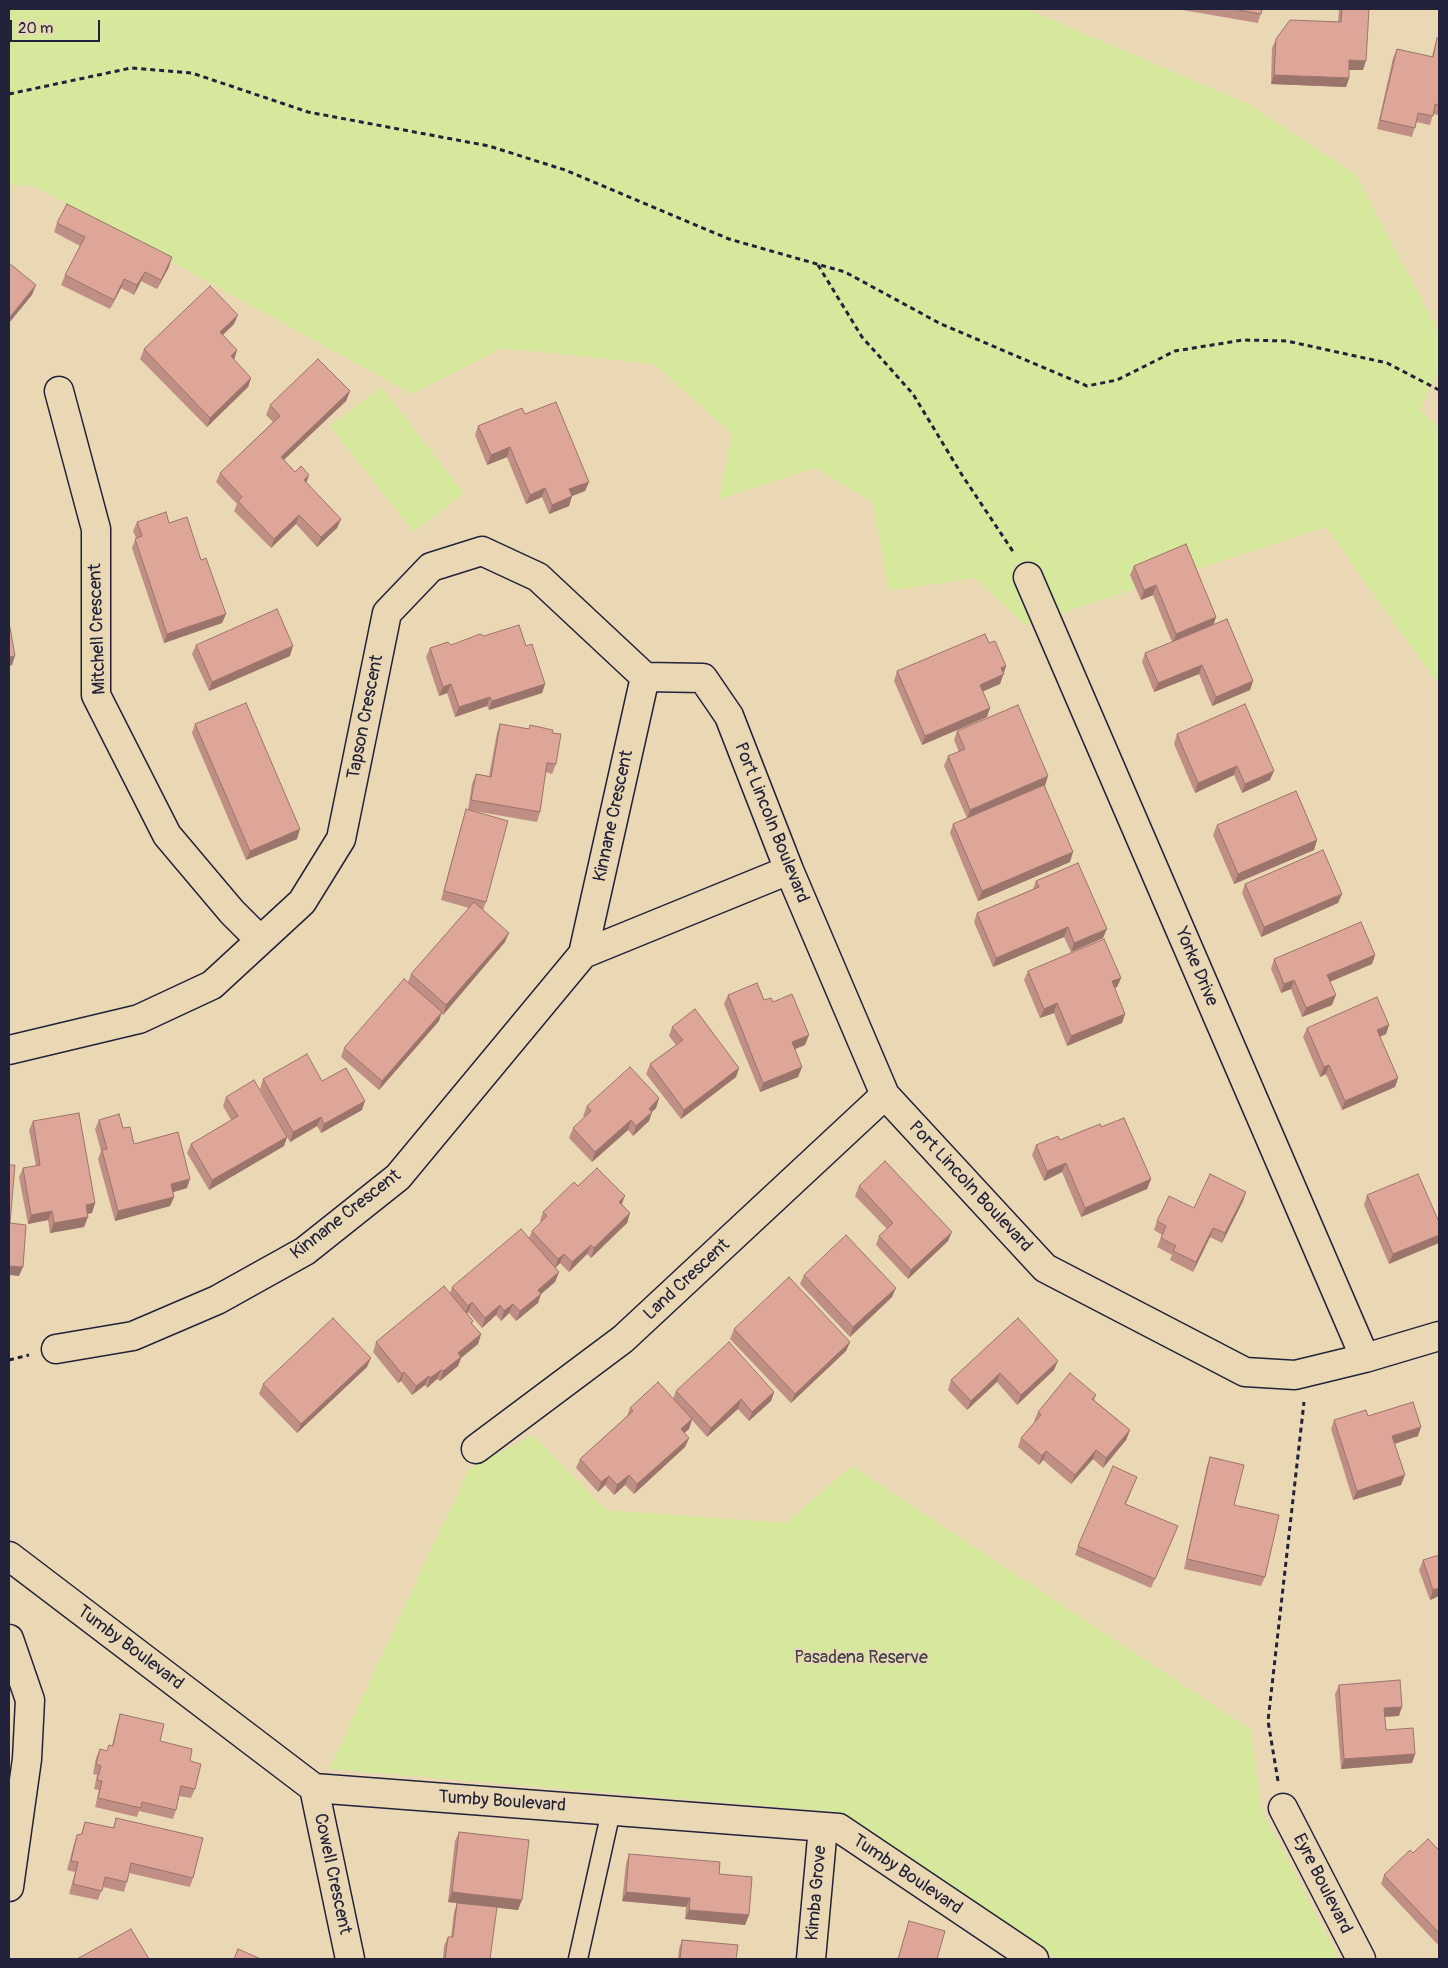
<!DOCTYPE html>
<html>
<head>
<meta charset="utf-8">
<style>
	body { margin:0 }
	#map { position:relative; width:1448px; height:1968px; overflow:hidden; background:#ead8b5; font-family:Pangolin,sans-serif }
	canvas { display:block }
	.frame { position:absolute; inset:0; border:10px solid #22223b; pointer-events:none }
	.scale { position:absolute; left:10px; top:20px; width:90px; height:22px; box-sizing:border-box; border:2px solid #22223b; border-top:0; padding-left:6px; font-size:15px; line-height:18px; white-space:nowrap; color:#22223b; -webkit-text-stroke:4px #ead8b5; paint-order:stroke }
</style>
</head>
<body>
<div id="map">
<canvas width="1448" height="1968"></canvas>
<div class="frame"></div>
<div class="scale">20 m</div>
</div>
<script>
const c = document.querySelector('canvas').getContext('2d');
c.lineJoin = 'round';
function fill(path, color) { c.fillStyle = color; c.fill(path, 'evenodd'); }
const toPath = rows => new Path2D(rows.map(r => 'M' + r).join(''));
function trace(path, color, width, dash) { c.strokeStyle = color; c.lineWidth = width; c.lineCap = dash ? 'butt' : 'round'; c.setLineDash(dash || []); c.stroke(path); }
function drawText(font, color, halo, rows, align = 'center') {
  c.font = font + ' Pangolin,sans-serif'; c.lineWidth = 4; c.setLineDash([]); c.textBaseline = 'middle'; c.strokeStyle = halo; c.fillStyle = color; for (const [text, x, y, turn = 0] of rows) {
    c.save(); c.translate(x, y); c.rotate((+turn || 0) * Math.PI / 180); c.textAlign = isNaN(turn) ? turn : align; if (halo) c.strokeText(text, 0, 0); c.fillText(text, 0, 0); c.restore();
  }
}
fill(toPath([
	[9,9,1027,9,1248,104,1355,174,1439,332,1439,370,1420,410,1436,425,1439,425,1439,682,1437,683,1326,527,1025,625,975,578,889,591,872,502,815,468,719,499,732,434,654,364,502,348,412,394,34,186,9,185],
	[381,387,464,493,414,532,330,426],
	[533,1435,606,1510,786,1523,852,1466,1251,1730,1261,1809,1339,1959,1057,1959,838,1812,329,1769,469,1469]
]), '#d5e89c');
const lane = toPath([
	[578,1959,611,1811]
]);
const street = toPath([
	[59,391,96,529,96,695,167,835,232,912,260,940],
	[1028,577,1365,1358],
	[583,954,789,870],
	[9,1050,139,1019,212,985,302,902,341,839,387,613,431,567,482,551,538,577,645,677,703,678,729,716,789,870,885,1095,1045,1268,1245,1372,1295,1375,1365,1358,1439,1336],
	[56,1349,133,1336,217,1300,305,1251,398,1177,583,954,645,677],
	[476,1449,623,1339,885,1095],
	[9,1556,314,1788,839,1828,1034,1959],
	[9,1639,30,1700,27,1759,9,1887],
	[314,1788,350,1959],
	[1283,1808,1361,1959],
	[811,1959,823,1827]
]);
trace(lane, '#22223b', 21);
trace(street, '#22223b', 31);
trace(toPath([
	[9,94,131,68,192,73,308,112,489,146,565,170,729,239,845,272,941,324,1087,386,1117,380,1175,351,1243,340,1287,341,1387,363,1439,390],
	[818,265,862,337,913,394,962,475,1014,553],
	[9,1360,29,1355],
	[1278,1781,1268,1721,1304,1402]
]), '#22223b', 3, [5, 4]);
trace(lane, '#ead8b5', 18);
trace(street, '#ead8b5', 28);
fill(toPath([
	[1177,9,1262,9,1258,23],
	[1339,9,1369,9,1363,70,1349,70,1349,78,1346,87,1271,84,1272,48,1276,39,1338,22],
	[1437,38,1439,39,1439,115,1433,114,1430,125,1416,122,1412,137,1377,129,1393,58,1397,49,1432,57,1434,48],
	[57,223,169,267,157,289,141,281,134,295,121,288,110,309,61,285,65,275,80,246,54,232],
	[234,324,223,335,237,350,234,360,251,378,248,387,207,427,140,359,144,349],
	[350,391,346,401,284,460,341,519,337,528,317,547,296,524,271,548,234,511,237,504,216,482,220,473,273,422,266,415,270,405],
	[525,414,589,482,585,491,572,496,569,506,549,514,542,497,526,504,507,457,487,465,475,435,478,426],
	[137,522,169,523,201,560,226,614,222,623,164,643,132,548,136,538,133,531],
	[1134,566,1214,625,1253,681,1250,690,1212,706,1199,674,1154,692,1142,662,1145,653,1172,642,1153,595,1141,600,1130,575],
	[484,636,526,646,545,684,542,693,489,710,487,706,455,717,447,693,439,696,426,657,430,648,451,645],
	[989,643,1006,666,1000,684,983,691,987,717,922,745,894,681,897,671],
	[196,645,290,656,209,691,192,654],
	[195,724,297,839,246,860,192,733],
	[500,724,529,729,530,725,552,733,556,764,552,774,545,772,540,812,537,822,468,810,472,784,476,774,489,776,497,733],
	[957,731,1045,786,1070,862,978,901,950,833,953,824,967,818,944,766,948,756,959,752,954,740],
	[1177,734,1270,780,1242,793,1234,775,1195,793,1174,744],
	[466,809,486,902,483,910,505,942,443,1015,441,1013,439,1021,379,1090,341,1057,344,1048,408,982,411,974,469,908,441,900,463,819],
	[1217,825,1317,840,1314,850,1234,884,1213,835],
	[1036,881,1103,938,1071,952,1064,937,993,967,974,922,977,913,1033,889],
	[1245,884,1342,894,1338,903,1261,937,1242,893],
	[1375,955,1372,964,1330,982,1332,1005,1302,1017,1291,989,1281,993,1271,969,1274,959],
	[1028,971,1121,978,1117,987,1114,988,1125,1014,1122,1023,1067,1046,1054,1013,1040,1018,1024,980],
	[728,995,773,1002,805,1045,794,1049,802,1067,798,1077,760,1092,724,1004],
	[1389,1025,1386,1034,1380,1037,1398,1078,1395,1087,1342,1110,1326,1074,1320,1077,1303,1037,1307,1028],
	[672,1027,739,1068,736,1077,681,1119,646,1074,650,1064,676,1045,669,1036],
	[263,1079,322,1081,362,1110,321,1133,317,1126,290,1142,260,1089],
	[226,1097,287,1137,284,1146,209,1190,187,1153,191,1144,231,1120,223,1106],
	[659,1098,656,1108,652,1112,649,1121,633,1136,628,1130,592,1162,569,1138,573,1128,585,1117,583,1116,587,1106],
	[99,1120,123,1128,134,1144,187,1188,173,1192,174,1197,170,1206,115,1221,98,1159,101,1151,95,1129],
	[33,1121,95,1203,92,1213,87,1214,84,1227,50,1233,48,1220,28,1224,19,1177,23,1168,36,1166,29,1130],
	[1101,1127,1151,1179,1147,1189,1081,1217,1062,1172,1044,1181,1032,1155,1036,1145,1060,1140],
	[578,1186,622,1204,630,1213,627,1223,591,1258,587,1254,569,1272,560,1263,555,1268,559,1272,555,1282,541,1294,538,1303,516,1321,509,1313,501,1321,496,1315,482,1328,468,1312,467,1313,473,1321,472,1324,481,1334,478,1344,461,1358,458,1366,440,1381,437,1379,427,1388,425,1385,412,1395,401,1381,398,1383,373,1352,376,1342,450,1293,452,1287,529,1238,532,1231,541,1222,540,1221,543,1212],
	[859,1186,948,1241,908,1279,876,1245,879,1236,887,1229,855,1196],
	[1246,1192,1243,1201,1222,1243,1210,1237,1193,1272,1170,1260,1172,1255,1157,1247,1162,1235,1154,1230,1157,1221,1194,1208],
	[1367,1195,1439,1222,1389,1264,1364,1205],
	[804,1275,892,1297,850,1337,800,1284],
	[1018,1318,1054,1370,1017,1405,997,1382,967,1410,948,1390,951,1380],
	[734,1329,850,1342,846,1351,791,1403,730,1339],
	[367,1367,297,1433,259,1394,263,1384],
	[676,1391,774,1392,771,1401,749,1421,738,1409,707,1437,692,1420,689,1429,684,1433,689,1438,685,1447,634,1494,625,1485,614,1495,605,1485,598,1492,576,1468,580,1459,627,1416,630,1408,673,1399],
	[1096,1395,1094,1400,1130,1430,1126,1440,1103,1468,1093,1459,1071,1484,1043,1460,1039,1465,1018,1447,1021,1438,1035,1422,1034,1421,1038,1412],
	[1368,1416,1418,1436,1395,1444,1401,1485,1353,1500,1331,1429,1334,1420],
	[1210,1457,1265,1577,1261,1586,1184,1569,1207,1466],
	[1137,1477,1126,1504,1174,1536,1151,1588,1075,1555,1078,1546],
	[1423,1560,1439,1596,1430,1600,1419,1570],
	[1339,1685,1399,1716,1385,1717,1386,1730,1415,1754,1412,1763,1341,1769,1335,1694],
	[120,1714,190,1761,195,1789,191,1798,179,1796,176,1810,173,1819,139,1811,137,1817,95,1807,99,1790,94,1789,97,1775,93,1774,96,1758,100,1749,107,1751,109,1745,112,1746,117,1724],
	[1439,1720,1439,1736,1438,1723],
	[116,1818,193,1878,190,1887,129,1873,124,1892,103,1887,98,1900,69,1894,75,1872,67,1870,74,1844,77,1835,81,1834,85,1822,113,1828],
	[459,1832,518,1910,475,1905,490,1959,443,1959,444,1946,448,1937,451,1937,454,1912,457,1903,448,1902,455,1841],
	[1439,1850,1439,1946,1381,1884,1384,1875,1413,1853],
	[629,1854,719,1874,749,1915,745,1925,685,1919,686,1907,622,1901,626,1864],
	[909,1921,937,1959,898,1959],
	[682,1940,736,1959,678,1959,679,1949]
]), '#bf8e84');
fill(toPath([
	[1349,60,1366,61,1363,70,1346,70],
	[1274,75,1349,78,1346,87,1271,84],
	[172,257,169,267,157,289,161,280],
	[145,272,141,281,134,295,137,285],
	[124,279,121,288,110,309,114,300],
	[36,285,32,295,9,323,9,318],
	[238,315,234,324,216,341,220,332],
	[237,350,234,360,231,356],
	[251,378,248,387,207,427,210,418],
	[350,391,346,401,277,466,281,457],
	[510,447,507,457,487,465,491,455],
	[309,475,306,484,304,480],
	[589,482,585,491,572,496,569,506,549,514,552,505,569,489],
	[545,488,542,497,526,504,530,495],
	[299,515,296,524,271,548,274,539],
	[341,519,337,528,317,547,321,537],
	[1156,585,1153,595,1141,600,1144,590],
	[226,614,222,623,164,643,167,634],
	[1216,617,1213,627,1173,643,1176,634],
	[293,646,290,656,209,691,212,682],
	[15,656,12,665,9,666,9,657],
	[1202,665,1199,674,1154,692,1158,683],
	[1006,666,1000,684,977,694,980,685,1001,668],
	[1253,681,1250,690,1212,706,1216,697],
	[451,684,447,693,439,696,443,687],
	[545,684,542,693,489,710,492,701],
	[490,697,487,706,455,717,459,707],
	[990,708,987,717,922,745,925,736],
	[1237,766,1234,775,1195,793,1198,783],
	[1274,771,1270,780,1242,793,1245,784],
	[1048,776,1045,786,967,819,970,810],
	[300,829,297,839,246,860,250,851],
	[1317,840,1314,850,1234,884,1238,874],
	[1073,852,1070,862,978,901,982,891],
	[1342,894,1338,903,1261,937,1264,927],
	[1068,927,1064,937,993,967,996,958],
	[1107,929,1103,938,1071,952,1074,943],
	[509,933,505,942,443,1015,446,1005],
	[1375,955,1372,964,1324,984,1327,975],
	[1121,978,1117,987,1108,991,1112,981],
	[1294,980,1291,989,1281,993,1284,984],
	[1336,995,1332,1005,1302,1017,1306,1008],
	[1057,1003,1054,1013,1040,1018,1044,1009],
	[442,1012,439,1021,379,1090,382,1081],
	[1125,1014,1122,1023,1067,1046,1071,1036],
	[1389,1025,1386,1034,1374,1039,1377,1030],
	[809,1035,805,1045,788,1052,792,1042],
	[1329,1065,1326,1074,1320,1077,1324,1067],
	[802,1067,798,1077,760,1092,763,1083],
	[739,1068,736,1077,681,1119,684,1110],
	[1398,1078,1395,1087,1342,1110,1345,1101],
	[659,1098,656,1108,645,1118,649,1109],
	[365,1101,362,1110,321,1133,324,1124],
	[652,1112,649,1121,633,1136,636,1126],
	[321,1117,317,1126,290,1142,293,1132],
	[631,1120,628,1130,592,1162,595,1152],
	[287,1137,284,1146,209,1190,212,1180],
	[1066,1163,1062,1172,1044,1181,1047,1171],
	[190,1179,187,1188,167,1194,171,1184],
	[1151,1179,1147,1189,1081,1217,1085,1208],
	[1246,1192,1243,1201,1222,1243,1225,1233],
	[625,1196,621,1206,619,1202],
	[174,1197,170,1206,115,1221,118,1211],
	[95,1203,92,1213,82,1215,86,1205],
	[52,1211,48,1220,28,1224,31,1215],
	[630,1213,627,1223,591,1258,594,1248],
	[88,1217,84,1227,50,1233,54,1223],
	[1213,1228,1210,1237,1193,1272,1196,1262],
	[952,1232,948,1241,908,1279,911,1270],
	[1439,1235,1439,1243,1389,1264,1393,1254],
	[591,1245,587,1254,569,1272,572,1262],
	[564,1254,560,1263,555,1268,558,1259],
	[9,1266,23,1267,19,1276,9,1275],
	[559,1272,555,1282,541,1294,538,1303,516,1321,520,1311,538,1290],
	[896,1288,892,1297,850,1337,853,1327],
	[472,1302,468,1312,464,1316,468,1306],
	[513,1304,509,1313,501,1321,504,1311],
	[500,1305,496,1315,482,1328,485,1318],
	[481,1334,478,1344,461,1358,458,1366,440,1381,443,1371,458,1353],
	[850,1342,846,1351,791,1403,795,1394],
	[371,1358,367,1367,297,1433,301,1424],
	[1058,1361,1054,1370,1017,1405,1021,1395],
	[441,1370,437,1379,427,1388,430,1378],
	[404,1372,401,1381,398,1383,402,1374],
	[1000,1373,997,1382,967,1410,971,1401],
	[429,1376,425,1385,412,1395,416,1386],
	[774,1392,771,1401,749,1421,752,1412],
	[741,1399,738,1409,707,1437,711,1428],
	[692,1419,689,1429,678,1439,681,1429],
	[1421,1427,1418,1436,1389,1445,1392,1436],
	[1130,1430,1126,1440,1103,1468,1106,1458],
	[689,1438,685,1447,634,1494,637,1484],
	[1096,1450,1093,1459,1071,1484,1075,1475],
	[1046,1451,1043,1460,1039,1465,1042,1456],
	[629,1475,625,1485,614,1495,617,1485],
	[1405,1475,1401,1485,1353,1500,1357,1491],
	[609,1476,605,1485,598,1492,601,1482],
	[1439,1588,1439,1596,1430,1600,1433,1590],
	[1402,1707,1399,1716,1381,1717,1384,1708],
	[1415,1754,1412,1763,1341,1769,1344,1759],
	[452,1892,522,1900,518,1910,448,1902],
	[626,1892,690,1898,686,1907,622,1901],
	[689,1910,749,1915,745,1925,685,1919]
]), '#9b746b');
const building = toPath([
	[1233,9,1262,9,1261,14,1233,9],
	[1342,9,1369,9,1366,61,1349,60,1349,78,1274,75,1276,39,1290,20,1341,22,1342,9],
	[1437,38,1439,39,1439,105,1435,104,1433,116,1418,113,1415,128,1380,120,1397,49,1433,57,1437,38],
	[67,204,172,257,161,280,145,272,137,285,124,279,114,300,65,275,85,237,57,223,67,204],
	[9,263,36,285,9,318,9,263],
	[210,286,238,315,220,332,237,350,231,356,251,378,210,418,144,349,210,286],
	[318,359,350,391,281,457,295,472,301,466,309,475,304,480,341,519,321,537,299,515,274,539,238,501,242,497,220,473,280,416,270,405,318,359],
	[556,402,589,482,569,489,572,496,552,505,545,488,530,495,510,447,491,455,478,426,522,408,525,414,556,402],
	[166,512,169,523,187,517,201,560,206,558,226,614,167,634,135,539,142,536,137,522,166,512],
	[1186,544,1216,617,1176,634,1156,585,1144,590,1134,566,1186,544],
	[277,609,293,646,212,682,196,645,277,609],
	[1227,619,1253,681,1216,697,1202,665,1158,683,1145,653,1227,619],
	[519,625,526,646,532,644,545,684,492,701,490,697,459,707,451,684,443,687,430,648,448,642,451,645,480,634,484,636,519,625],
	[9,627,10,627,15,656,9,657,9,627],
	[985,634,989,643,995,641,1006,666,1001,668,1004,674,980,685,990,708,925,736,897,671,985,634],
	[246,703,300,829,250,851,195,724,246,703],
	[1245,704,1274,771,1245,784,1237,766,1198,783,1177,734,1245,704],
	[1018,705,1048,776,970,810,948,756,965,749,957,731,1018,705],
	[500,724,529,729,530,725,553,730,552,733,561,734,556,764,547,763,540,812,471,800,476,774,491,777,500,724],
	[1044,785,1073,852,982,891,953,824,1044,785],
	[1296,791,1317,840,1238,874,1217,825,1296,791],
	[466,809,508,821,486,902,444,891,466,809],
	[1323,850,1342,894,1264,927,1245,884,1323,850],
	[1078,863,1107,929,1074,943,1068,927,996,958,977,913,1039,887,1036,881,1078,863],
	[474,902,509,933,446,1005,411,974,474,902],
	[1361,922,1375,955,1327,975,1336,995,1306,1008,1294,980,1284,984,1274,959,1361,922],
	[1104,939,1121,978,1112,981,1125,1014,1071,1036,1057,1003,1044,1009,1028,971,1104,939],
	[404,979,442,1012,382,1081,344,1048,404,979],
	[757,983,764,1000,771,998,773,1002,792,994,809,1035,792,1042,802,1067,763,1083,728,995,757,983],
	[1377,997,1389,1025,1377,1030,1398,1078,1345,1101,1329,1065,1324,1067,1307,1028,1377,997],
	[695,1009,739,1068,684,1110,650,1064,683,1040,672,1027,695,1009],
	[307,1054,322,1081,346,1068,365,1101,324,1124,321,1117,293,1132,263,1079,307,1054],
	[630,1067,659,1098,649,1109,652,1112,636,1126,631,1120,595,1152,573,1128,591,1111,587,1106,630,1067],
	[254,1080,287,1137,212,1180,191,1144,238,1116,226,1097,254,1080],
	[79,1113,95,1203,86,1205,88,1217,54,1223,52,1211,31,1215,23,1168,40,1165,33,1121,79,1113],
	[119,1114,123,1128,130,1127,134,1144,178,1132,190,1179,171,1184,174,1197,118,1211,102,1150,107,1149,99,1120,119,1114],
	[1124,1118,1151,1179,1085,1208,1066,1163,1047,1171,1036,1145,1058,1136,1060,1140,1100,1124,1101,1127,1124,1118],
	[885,1161,952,1232,911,1270,879,1236,893,1223,859,1186,885,1161],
	[9,1165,15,1165,10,1223,26,1225,23,1267,9,1266,9,1165],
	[597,1168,625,1196,619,1202,630,1213,594,1248,591,1245,572,1262,564,1254,558,1259,532,1231,547,1216,543,1212,574,1182,578,1186,597,1168],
	[1210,1174,1246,1192,1225,1233,1213,1228,1196,1262,1173,1251,1176,1246,1161,1238,1166,1226,1157,1221,1169,1196,1194,1208,1210,1174],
	[1418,1174,1439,1222,1439,1235,1393,1254,1367,1195,1418,1174],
	[521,1229,559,1272,538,1290,541,1294,520,1311,513,1304,504,1311,500,1305,485,1318,472,1302,468,1306,452,1287,521,1229],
	[846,1235,896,1288,853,1327,804,1275,846,1235],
	[789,1277,850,1342,795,1394,734,1329,789,1277],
	[444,1286,473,1321,471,1323,481,1334,458,1353,461,1357,443,1371,441,1370,430,1378,429,1376,416,1386,404,1372,402,1374,376,1342,444,1286],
	[333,1318,371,1358,301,1424,263,1384,333,1318],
	[1018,1318,1058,1361,1021,1395,1000,1373,971,1401,951,1380,1018,1318],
	[729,1342,774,1392,752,1412,741,1399,711,1428,676,1391,729,1342],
	[1070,1373,1096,1395,1092,1399,1130,1430,1106,1458,1096,1450,1075,1475,1046,1451,1042,1456,1021,1438,1041,1415,1038,1412,1070,1373],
	[658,1382,692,1419,681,1429,689,1438,637,1484,629,1475,617,1485,609,1476,601,1482,580,1459,633,1411,630,1408,658,1382],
	[1413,1402,1421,1427,1392,1436,1405,1475,1357,1491,1334,1420,1366,1410,1368,1416,1413,1402],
	[1210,1457,1244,1465,1234,1505,1279,1515,1265,1577,1187,1559,1210,1457],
	[1113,1466,1137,1477,1125,1504,1178,1526,1155,1579,1078,1546,1113,1466],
	[1439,1555,1439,1588,1433,1590,1423,1560,1439,1555],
	[1400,1680,1402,1707,1384,1708,1386,1730,1413,1728,1415,1754,1344,1759,1339,1685,1400,1680],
	[120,1714,164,1724,160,1741,192,1749,190,1761,201,1764,195,1789,181,1786,176,1810,142,1802,141,1808,98,1798,102,1781,97,1780,101,1766,96,1764,100,1749,107,1751,109,1745,113,1746,120,1714],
	[116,1818,203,1838,193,1878,131,1863,127,1882,105,1877,102,1891,73,1884,78,1862,71,1861,77,1835,82,1834,85,1822,114,1828,116,1818],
	[459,1832,529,1840,522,1900,452,1892,459,1832],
	[1428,1839,1439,1850,1439,1933,1384,1875,1410,1850,1413,1853,1428,1839],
	[629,1854,720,1862,719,1874,752,1877,749,1915,689,1910,690,1898,626,1892,629,1854],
	[457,1903,497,1907,490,1959,445,1959,448,1937,453,1937,457,1903],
	[909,1921,945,1931,937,1959,898,1959,909,1921],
	[131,1929,149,1959,77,1959,131,1929],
	[682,1940,738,1945,736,1959,680,1959,682,1940],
	[238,1949,261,1959,234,1959,238,1949]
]);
fill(building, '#dea599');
trace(building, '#9b746b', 1);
drawText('18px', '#22223b', '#ead8b5', [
	["Mitchell Crescent",98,629,-92],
	["Tapson Crescent",366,717,-79],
	["Kinnane Crescent",614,816,-78],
	["Port Lincoln Boulevard",771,823,68],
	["Yorke Drive",1196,967,67],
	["Port Lincoln Boulevard",970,1187,47],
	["Kinnane Crescent",346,1215,-38],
	["Land Crescent",687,1280,-43],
	["Tumby Boulevard",130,1648,37],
	["Tumby Boulevard",502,1802,4],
	["Cowell Crescent",332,1874,78],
	["Tumby Boulevard",907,1875,34],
	["Eyre Boulevard",1322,1884,63],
	["Kimba Grove",817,1893,-85]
]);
drawText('18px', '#3d404a', '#ead8b5', [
	["Pasadena Reserve",861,1658]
]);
</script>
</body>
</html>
